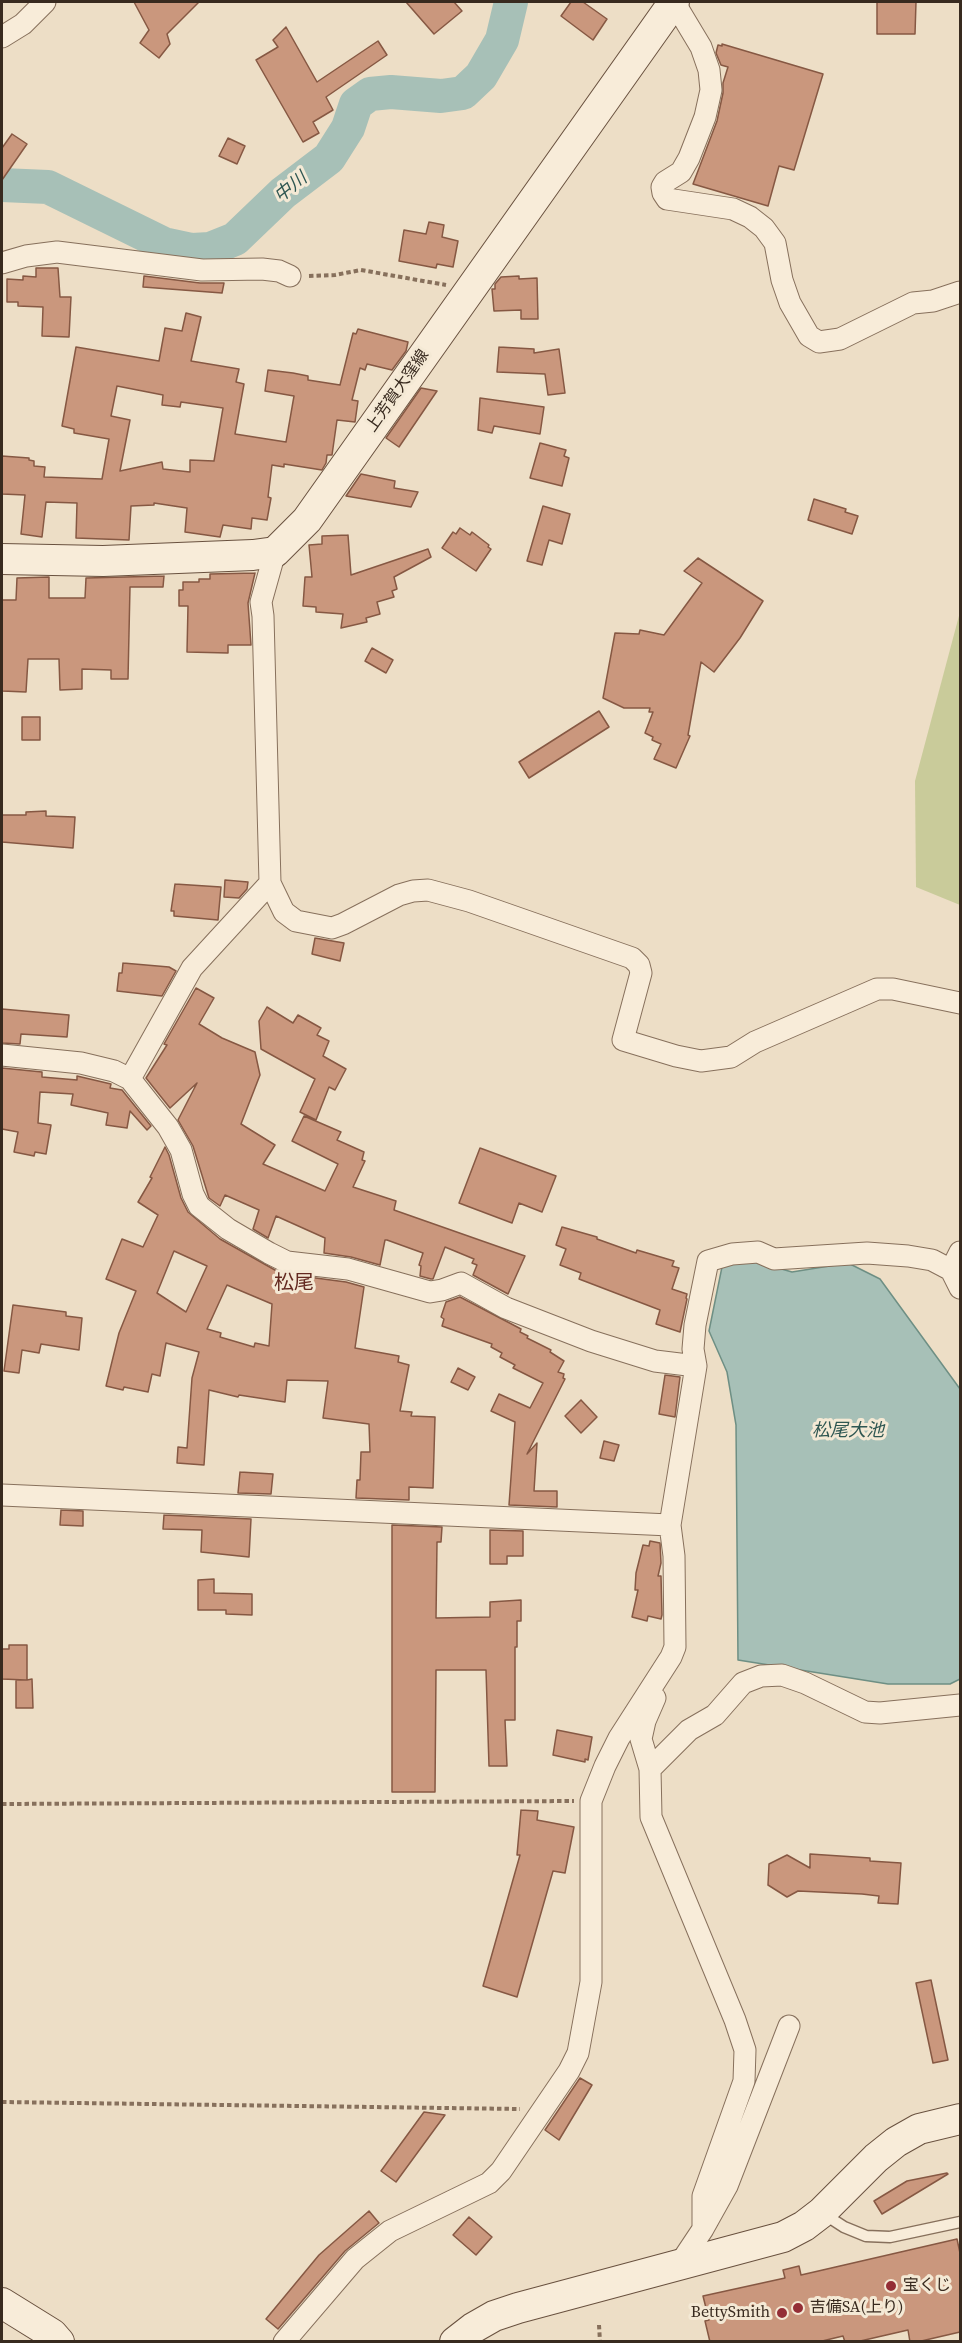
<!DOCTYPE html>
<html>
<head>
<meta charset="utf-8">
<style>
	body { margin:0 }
	#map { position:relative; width:962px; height:2343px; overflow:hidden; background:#eddec6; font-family:"Source Serif 4",serif }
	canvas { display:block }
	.frame { position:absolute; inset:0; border:3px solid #382a1f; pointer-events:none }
</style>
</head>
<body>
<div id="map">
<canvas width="962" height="2343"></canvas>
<div class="frame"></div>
</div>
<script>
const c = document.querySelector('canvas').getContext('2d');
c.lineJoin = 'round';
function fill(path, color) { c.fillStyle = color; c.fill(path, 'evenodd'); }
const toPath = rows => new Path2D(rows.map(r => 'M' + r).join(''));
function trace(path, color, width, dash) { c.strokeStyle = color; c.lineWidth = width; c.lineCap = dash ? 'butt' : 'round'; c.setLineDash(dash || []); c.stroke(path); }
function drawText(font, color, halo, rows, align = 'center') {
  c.font = font + ' "Source Serif 4","Noto Sans JP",serif'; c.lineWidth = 6; c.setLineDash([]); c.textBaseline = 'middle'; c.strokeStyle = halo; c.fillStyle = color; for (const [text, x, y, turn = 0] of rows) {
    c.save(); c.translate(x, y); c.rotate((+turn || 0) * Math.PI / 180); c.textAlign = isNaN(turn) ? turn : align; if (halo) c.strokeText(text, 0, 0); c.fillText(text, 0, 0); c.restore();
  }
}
fill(toPath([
	[960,612,960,905,916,887,915,781]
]), '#c9cb9a');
const water = toPath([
	[743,1258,792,1272,848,1263,880,1279,960,1389,960,1679,950,1684,888,1684,738,1660,736,1425,727,1372,709,1331,723,1262,743,1258]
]);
fill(water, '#a7c0b7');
trace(water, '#6e8f84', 1.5);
trace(toPath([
	[2,185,48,187,164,244,192,250,210,249,235,239,283,193,329,158,348,128,356,104,370,94,391,92,441,96,463,93,481,76,502,40,511,2]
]), '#a7c0b7', 34);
const building = toPath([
	[134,2,199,2,167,34,170,44,159,58,140,43,149,30,134,2],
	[406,2,454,2,462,11,434,34,406,2],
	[571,2,583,2,607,19,593,40,561,16,571,2],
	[877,2,916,2,915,34,877,34,877,2],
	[286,27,317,82,378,41,387,55,326,97,333,110,313,122,319,133,303,142,256,60,278,47,273,40,286,27],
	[722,44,823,74,794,170,779,166,768,206,693,184,717,121,723,93,723,83,728,67,721,65,716,53,718,45,722,46,722,44],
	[12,134,27,144,2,180,2,148,12,134],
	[228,138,245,146,237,164,219,156,228,138],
	[429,222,444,225,442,237,458,241,453,267,437,264,436,268,399,261,404,230,426,234,429,222],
	[36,268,58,268,60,297,71,297,69,337,42,336,43,307,18,306,18,302,7,302,7,279,23,280,23,276,36,277,36,268],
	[144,276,200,283,224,283,222,293,143,287,144,276],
	[519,276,519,279,537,278,538,319,521,319,521,310,494,311,492,289,495,289,495,284,501,277,519,276],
	[186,313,201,317,191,361,239,369,236,382,244,384,235,434,286,442,294,396,265,391,268,370,293,373,308,376,308,380,340,385,353,333,356,334,358,329,408,342,406,351,392,370,367,364,365,370,360,368,352,400,358,401,355,422,337,420,332,455,327,455,326,463,322,470,284,464,284,467,272,465,268,497,271,498,267,520,252,518,251,529,223,525,220,537,185,532,187,508,154,503,154,505,131,506,129,540,76,538,77,503,46,502,42,537,21,534,25,495,2,494,2,456,29,458,29,460,34,461,34,466,45,467,44,477,102,479,109,439,74,433,74,429,62,426,76,347,159,361,165,328,182,331,186,313],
	[117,386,163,395,162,405,180,407,181,402,223,408,214,461,190,460,190,472,163,469,162,462,120,471,130,420,111,416,117,386],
	[499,347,534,349,534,353,559,349,565,393,548,395,545,374,497,372,499,347],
	[421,388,437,391,399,447,386,438,421,388],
	[480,398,544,407,540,434,494,426,492,433,478,430,480,398],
	[540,443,566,450,564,456,569,458,562,486,530,478,540,443],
	[361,474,395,481,394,488,418,492,411,507,346,496,361,474],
	[814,499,846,509,845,512,858,516,852,534,808,520,814,499],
	[543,506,570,514,562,544,549,540,542,565,527,561,543,506],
	[460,528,470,535,472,532,489,545,488,547,491,549,476,571,442,548,453,532,456,534,460,528],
	[348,535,351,575,428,549,431,557,394,577,397,589,392,591,394,597,377,602,380,614,366,618,367,622,341,628,343,614,316,612,316,607,303,606,305,577,312,577,309,545,322,544,322,536,348,535],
	[698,558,763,601,740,638,714,672,701,662,688,735,690,736,676,768,654,759,661,744,652,740,653,737,645,733,653,712,649,712,650,708,624,708,603,698,615,633,639,634,640,630,664,635,702,583,684,571,698,558],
	[255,573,248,603,251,645,228,645,228,653,187,652,188,606,179,606,179,590,183,590,183,582,199,582,199,579,210,579,210,574,255,573],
	[164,576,163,587,130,587,128,679,111,679,111,670,82,669,82,689,60,690,59,659,28,659,26,692,2,691,2,600,16,600,17,578,49,577,49,598,85,598,86,578,164,576],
	[372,648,393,660,386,673,365,661,372,648],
	[599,711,609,727,529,778,519,762,599,711],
	[22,717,40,717,40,740,22,740,22,717],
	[46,811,46,816,75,817,73,848,2,842,2,815,26,815,26,812,46,811],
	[225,880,248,882,247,889,239,898,224,897,225,880],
	[175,884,221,887,218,920,174,916,174,911,171,911,175,884],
	[315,938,344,943,340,961,312,954,315,938],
	[123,963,169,967,176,971,162,996,117,991,119,973,122,973,123,963],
	[196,988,214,998,199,1024,222,1038,255,1052,260,1075,241,1124,275,1145,263,1164,325,1191,338,1164,292,1141,304,1116,341,1132,337,1140,364,1152,362,1160,365,1161,353,1187,396,1201,394,1210,525,1256,508,1294,473,1275,477,1265,472,1263,474,1259,445,1247,433,1279,431,1279,420,1276,421,1266,419,1265,423,1253,387,1240,385,1240,380,1265,351,1257,324,1253,325,1238,276,1216,268,1238,253,1229,259,1210,225,1195,220,1206,209,1198,193,1146,178,1120,197,1083,170,1108,146,1078,167,1045,164,1044,196,988],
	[267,1007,293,1023,298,1015,321,1028,317,1035,329,1041,323,1056,346,1069,335,1090,329,1087,316,1120,300,1112,315,1079,261,1049,259,1021,267,1007],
	[2,1009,69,1015,67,1037,21,1034,20,1044,2,1043,2,1009],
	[2,1068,42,1072,42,1077,77,1080,77,1076,111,1084,110,1088,122,1090,151,1126,147,1130,130,1111,127,1128,106,1125,108,1113,71,1105,73,1094,40,1092,38,1123,51,1125,46,1154,35,1152,34,1156,14,1152,18,1132,2,1129,2,1068],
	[165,1147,169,1155,181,1198,188,1212,220,1239,282,1274,307,1280,308,1277,346,1282,364,1287,355,1348,399,1356,398,1362,409,1365,400,1411,412,1412,411,1416,435,1417,433,1488,409,1487,409,1500,356,1498,357,1480,360,1480,361,1452,370,1452,369,1424,323,1418,328,1381,287,1380,285,1402,239,1395,238,1397,209,1390,204,1465,177,1463,178,1447,187,1448,192,1378,199,1352,166,1343,160,1376,152,1374,148,1392,124,1387,123,1390,106,1386,119,1333,136,1291,106,1279,122,1239,143,1247,158,1215,138,1202,152,1178,150,1177,165,1147],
	[174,1251,207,1266,186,1312,157,1293,174,1251],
	[227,1285,272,1304,269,1346,255,1343,254,1347,220,1337,221,1333,207,1329,227,1285],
	[480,1148,556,1176,542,1212,519,1203,512,1223,459,1203,480,1148],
	[562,1227,597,1237,597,1239,636,1253,637,1250,674,1261,672,1266,679,1268,672,1289,687,1294,686,1298,687,1299,680,1332,656,1324,660,1310,579,1279,581,1273,560,1265,566,1249,556,1245,562,1227],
	[460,1297,521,1329,520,1332,528,1336,527,1338,551,1350,550,1352,564,1361,558,1372,564,1374,563,1378,565,1379,527,1454,537,1443,534,1491,557,1491,557,1507,509,1505,515,1422,491,1411,499,1394,530,1408,543,1383,513,1368,515,1365,500,1357,502,1353,491,1347,492,1344,442,1326,444,1319,441,1317,446,1302,460,1297],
	[13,1305,66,1312,66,1316,82,1318,79,1350,41,1344,39,1353,22,1350,19,1373,4,1371,13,1305],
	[458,1368,475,1377,468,1390,451,1382,458,1368],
	[665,1375,680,1377,675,1417,659,1414,665,1375],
	[581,1400,597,1417,581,1433,565,1416,581,1400],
	[604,1441,619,1445,614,1461,600,1458,604,1441],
	[240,1472,273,1474,271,1494,238,1493,240,1472],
	[61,1510,83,1511,83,1526,60,1525,61,1510],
	[164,1515,251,1519,249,1557,201,1552,202,1530,163,1529,164,1515],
	[392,1525,442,1527,441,1542,437,1542,436,1618,490,1617,490,1602,521,1600,521,1621,517,1621,517,1647,515,1647,515,1720,505,1720,507,1766,489,1766,486,1670,436,1670,435,1792,392,1792,392,1525],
	[490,1530,523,1531,523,1556,507,1556,507,1564,490,1564,490,1530],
	[650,1541,660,1543,661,1563,658,1576,661,1576,662,1615,661,1619,648,1616,647,1621,632,1617,638,1590,635,1590,636,1573,643,1545,649,1546,650,1541],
	[214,1579,214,1593,252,1594,252,1615,226,1614,226,1610,198,1610,198,1580,214,1579],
	[9,1645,27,1645,27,1680,32,1679,33,1708,16,1708,16,1680,26,1680,2,1679,2,1649,9,1649,9,1645],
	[557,1730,592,1737,588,1760,585,1759,585,1762,553,1755,557,1730],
	[521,1810,538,1811,537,1820,574,1827,565,1873,553,1871,517,1997,483,1986,520,1855,517,1855,521,1810],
	[810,1854,870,1858,870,1861,901,1863,898,1904,878,1903,879,1896,862,1894,798,1891,787,1897,768,1885,769,1864,787,1855,810,1868,810,1854],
	[931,1980,948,2060,933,2063,916,1983,931,1980],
	[580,2078,592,2085,559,2140,545,2130,580,2078],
	[424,2112,445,2115,396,2182,381,2171,424,2112],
	[947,2173,948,2174,882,2214,874,2201,907,2181,947,2173],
	[369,2211,379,2223,345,2251,278,2329,266,2319,319,2255,369,2211],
	[469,2217,492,2237,476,2255,453,2235,469,2217],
	[957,2239,960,2253,960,2332,917,2342,910,2342,908,2330,856,2342,845,2342,843,2336,818,2342,710,2342,705,2321,709,2320,703,2296,785,2278,783,2270,799,2266,801,2275,957,2239]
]);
fill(building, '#ca977d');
trace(building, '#865843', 1.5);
const lane = toPath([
	[824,2214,844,2227,866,2236,890,2237,960,2222]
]);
const street = toPath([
	[674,2,701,47,709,70,711,90,705,117,689,158,681,172,665,182,662,187,663,193,667,199,733,209,750,217,764,228,775,243,782,280,790,303,809,336,819,342,840,339,913,303,933,301,960,292],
	[2,37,23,24,45,2],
	[2,263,26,256,57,252,202,270,262,269,279,271,290,276],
	[275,552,261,602,263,616,270,883,284,912,296,921,332,928,343,924,399,895,413,891,428,890,469,901,632,958,639,965,641,973,623,1040,676,1056,701,1061,731,1057,755,1042,877,989,893,989,960,1003],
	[2,1055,81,1063,114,1071,130,1079,168,1127,181,1150,193,1194,199,1206,228,1229,269,1253,287,1262,348,1269,430,1292,442,1290,461,1283,506,1308,591,1341,655,1361,696,1366],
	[130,1079,192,968,270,883],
	[951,1270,960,1252],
	[2,1495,670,1525],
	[655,1698,645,1721,641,1739,650,1769,651,1817,735,2020,745,2050,744,2081,703,2196,703,2229],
	[650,1769,689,1730,715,1715,743,1683,761,1676,782,1675,805,1683,865,1712,880,1713,960,1705],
	[679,2265,703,2229,727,2186,789,2026],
	[284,2342,355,2259,390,2231,489,2183,501,2171,569,2071,578,2053,591,1982,591,1801,605,1766,619,1738,671,1657,675,1647,674,1556,670,1525,696,1366,693,1349,695,1325,708,1261,732,1254,758,1252,774,1259,867,1253,908,1256,932,1260,951,1270,960,1288]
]);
const secondary = toPath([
	[2,559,103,561,253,555,275,552,307,520,674,2],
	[2,2303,52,2334,59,2342],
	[455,2342,473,2328,494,2316,518,2308,783,2237,804,2226,821,2213,876,2158,896,2142,919,2129,960,2119]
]);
trace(lane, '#87705c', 13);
trace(street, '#87705c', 23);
trace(secondary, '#69513f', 32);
trace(toPath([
	[309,276,335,275,361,270,446,285],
	[2,1804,574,1801],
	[2,2102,520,2109],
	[599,2325,600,2342]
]), '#87705c', 4, [4.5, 3]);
trace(lane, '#f8ecd9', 10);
trace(street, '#f8ecd9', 21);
trace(secondary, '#f8ecd9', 30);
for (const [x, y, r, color] of [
	[891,2286,6,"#942e36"],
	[798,2308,6,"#942e36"],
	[782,2313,6,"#942e36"]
]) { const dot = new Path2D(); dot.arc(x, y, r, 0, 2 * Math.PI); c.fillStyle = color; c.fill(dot); trace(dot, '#f4e9d5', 2); }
drawText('16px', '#382a1f', '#f4e9d5', [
	["上芳賀大窪線",398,391,-55]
]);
drawText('16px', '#382a1f', '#f4e9d5', [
	["宝くじ",903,2286],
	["吉備SA(上り)",810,2308],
	["BettySmith",770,2313,"right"]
], 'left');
drawText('italic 18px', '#2f5752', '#f4e9d5', [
	["中川",291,188,-39],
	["松尾大池",848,1431]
]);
drawText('20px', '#632920', '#f4e9d5', [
	["松尾",294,1284]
]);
</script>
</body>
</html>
